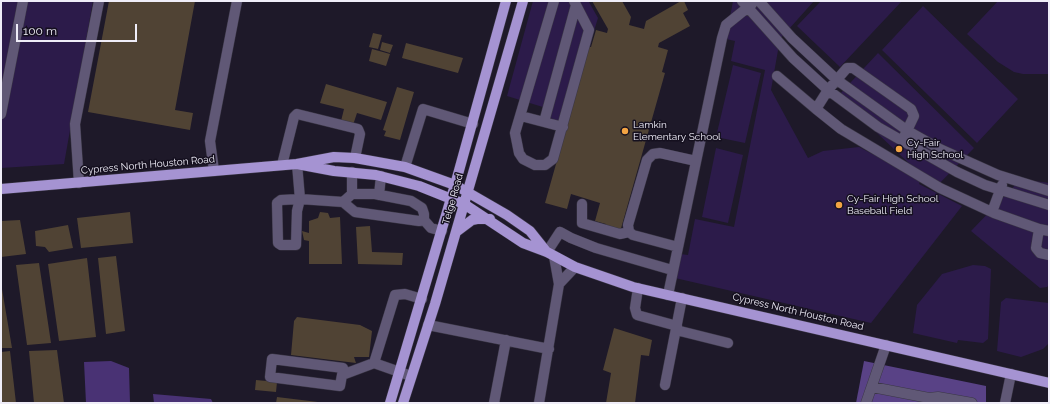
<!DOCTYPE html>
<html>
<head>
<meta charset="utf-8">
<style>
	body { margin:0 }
	#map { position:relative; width:1050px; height:404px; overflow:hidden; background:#1e1929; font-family:Raleway,sans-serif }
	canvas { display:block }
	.frame { position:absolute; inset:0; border:2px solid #efedf8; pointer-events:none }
	.scale { position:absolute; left:16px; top:24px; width:121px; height:18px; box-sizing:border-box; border:2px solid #efedf8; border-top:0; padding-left:5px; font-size:12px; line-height:14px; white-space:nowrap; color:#efedf8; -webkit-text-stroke:3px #15101f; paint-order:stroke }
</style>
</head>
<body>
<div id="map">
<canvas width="1050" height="404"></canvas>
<div class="frame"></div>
<div class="scale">100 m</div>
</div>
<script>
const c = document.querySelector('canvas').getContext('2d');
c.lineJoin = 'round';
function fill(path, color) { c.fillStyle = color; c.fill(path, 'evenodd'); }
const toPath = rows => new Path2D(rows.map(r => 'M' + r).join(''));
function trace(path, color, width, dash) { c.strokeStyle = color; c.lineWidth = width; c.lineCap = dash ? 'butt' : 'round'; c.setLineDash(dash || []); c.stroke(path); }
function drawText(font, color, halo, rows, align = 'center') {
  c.font = font + ' Raleway,sans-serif'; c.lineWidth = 3; c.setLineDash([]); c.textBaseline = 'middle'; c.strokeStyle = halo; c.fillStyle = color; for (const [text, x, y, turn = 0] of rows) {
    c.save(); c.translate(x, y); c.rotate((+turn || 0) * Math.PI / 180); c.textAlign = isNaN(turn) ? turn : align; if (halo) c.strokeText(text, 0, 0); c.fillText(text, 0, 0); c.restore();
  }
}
fill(toPath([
	[1,1,93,1,64,164,1,168],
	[533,1,590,1,589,2,598,18,589,47,559,123,548,116,546,108,507,96],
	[733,1,814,1,780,39,771,90,808,158,823,151,859,147,921,179,919,184,962,206,871,323,675,278,680,254,688,255,695,219,734,227,765,70,731,61,735,41,726,39],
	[821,1,902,1,840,67,797,26],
	[998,1,1049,1,1049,74,1023,74,1014,72,998,62,967,34],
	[923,6,1018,99,977,143,882,50],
	[878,53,974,148,935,188,838,96],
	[733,65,761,73,745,143,716,137],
	[716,148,743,155,728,223,702,217],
	[1021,179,1049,183,1049,285,1047,287,1040,288,971,231],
	[973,265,985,266,991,269,988,339,983,343,958,340,957,343,913,333,917,305,942,274],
	[1006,298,1049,303,1049,343,1043,349,1021,357,997,351,1001,302]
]), '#2c1b4a');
fill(toPath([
	[864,361,986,386,986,403,856,403]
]), '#594286');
fill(toPath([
	[111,361,129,368,130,403,86,403,84,362],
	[153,394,211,399,213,403,154,403]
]), '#493274');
fill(toPath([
	[109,1,195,1,175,110,193,113,190,130,88,112],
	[592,1,622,1,631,17,629,25,644,29,646,21,681,1,684,1,688,10,683,13,690,26,659,43,658,47,668,50,662,72,665,73,620,232,605,227,606,224,595,221,600,203,571,194,567,209,545,203,589,47,591,47,596,30,607,33,608,29],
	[373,33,382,35,378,49,369,47],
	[382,42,393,45,390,53,380,50],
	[406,43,463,58,458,73,402,58],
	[372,49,390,54,386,66,369,61],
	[326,84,387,102,381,120,357,113,353,125,341,121,344,109,320,103],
	[397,87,414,92,400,140,384,136,386,131,383,130],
	[130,212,133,243,81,248,77,218],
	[320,212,328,213,330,218,340,217,342,264,309,264,309,241,304,240,302,231,309,233,309,221,318,218],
	[20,220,26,254,1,257,1,221],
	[68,225,73,248,49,252,45,247,36,246,35,231],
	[370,226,372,252,403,253,402,265,358,264,356,227],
	[116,256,125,331,106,334,98,258],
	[87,258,96,337,59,341,48,264],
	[39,263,51,343,27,345,16,265],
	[1,289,2,289,12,348,1,348],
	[297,317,360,325,372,331,369,357,354,357,356,363,291,355,294,321],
	[614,328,652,340,649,356,641,355,635,403,606,403,611,373,603,370],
	[57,350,64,403,34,403,29,351],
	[10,351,16,403,1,403,1,352],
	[256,380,277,382,276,392,255,390],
	[277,397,318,402,318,403,276,403]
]), '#504334');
const minor = toPath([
	[554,1,515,133,519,153,523,159,535,165,545,165,553,159,589,30,574,1],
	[742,1,793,58,828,90,878,127,957,172,985,185,1049,205],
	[759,1,792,38,837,80,908,131,940,149,998,175,1049,191],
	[777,76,816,109],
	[1,114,23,1],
	[521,116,563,127],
	[544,122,576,5],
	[902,141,914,116,911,109,853,68,847,68,828,90,816,109,841,129,940,188,994,213,1039,229],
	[297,164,300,199,297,211,296,245,281,245,278,243,277,203,281,200,300,199,343,202],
	[282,165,294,117,297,114,358,129,360,134,355,158],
	[405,167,423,109,473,124],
	[214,171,210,141,237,1],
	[352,172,352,194],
	[79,183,75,124,99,1],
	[379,195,381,176],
	[582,204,582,223,620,234,629,232,633,235,678,247],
	[992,212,1002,185],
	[424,220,419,221,355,212,343,202,352,194,375,194,411,201,422,208,424,214,424,220,431,228,442,231],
	[1049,231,1039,229,1036,248,1040,253,1049,255],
	[629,232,628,225,647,160,653,154,660,153,696,161],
	[547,252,560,232,571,238,596,248,672,270],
	[559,284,575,267],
	[638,288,635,308,637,315,677,326],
	[668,295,722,38,726,25,752,4],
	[428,325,549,349],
	[676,330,728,343],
	[342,375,343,368,272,359,270,377,340,386,342,375,374,363],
	[411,376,374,363,395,295,405,294,422,299],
	[665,385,682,298],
	[872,387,929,398,938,397,972,403],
	[494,403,506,340],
	[539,403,559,284,554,256],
	[866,403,886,345],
	[1005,403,1011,374]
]);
const major = toPath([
	[297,164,334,171,376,175,419,186,464,204,523,243,547,252,575,267,633,287,1049,383],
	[1,189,297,164,334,157,355,158,405,167,455,185,507,215,530,231,546,251],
	[456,232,472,220,477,219,490,219],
	[390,403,455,185,506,1],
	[403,403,435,304,523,1]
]);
trace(minor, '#3b3746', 11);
trace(major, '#3b3746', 11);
trace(minor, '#605876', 10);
trace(major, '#a593d2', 10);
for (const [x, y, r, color] of [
	[625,131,4,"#f3a443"],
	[899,149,4,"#f3a443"],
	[839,205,4,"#f3a443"]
]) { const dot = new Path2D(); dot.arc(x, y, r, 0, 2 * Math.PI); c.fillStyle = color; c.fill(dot); trace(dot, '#15101f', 1.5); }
drawText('10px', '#efedf8', '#15101f', [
	["Lamkin",633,125],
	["Elementary School",633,137],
	["Cy-Fair",907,143],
	["High School",907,155],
	["Cy-Fair High School",847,199],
	["Baseball Field",847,211]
], 'left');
drawText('10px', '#efedf8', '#15101f', [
	["Cypress North Houston Road",148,165,-5],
	["Telge Road",453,199,-74],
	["Cypress North Houston Road",798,312,13]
]);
</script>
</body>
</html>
